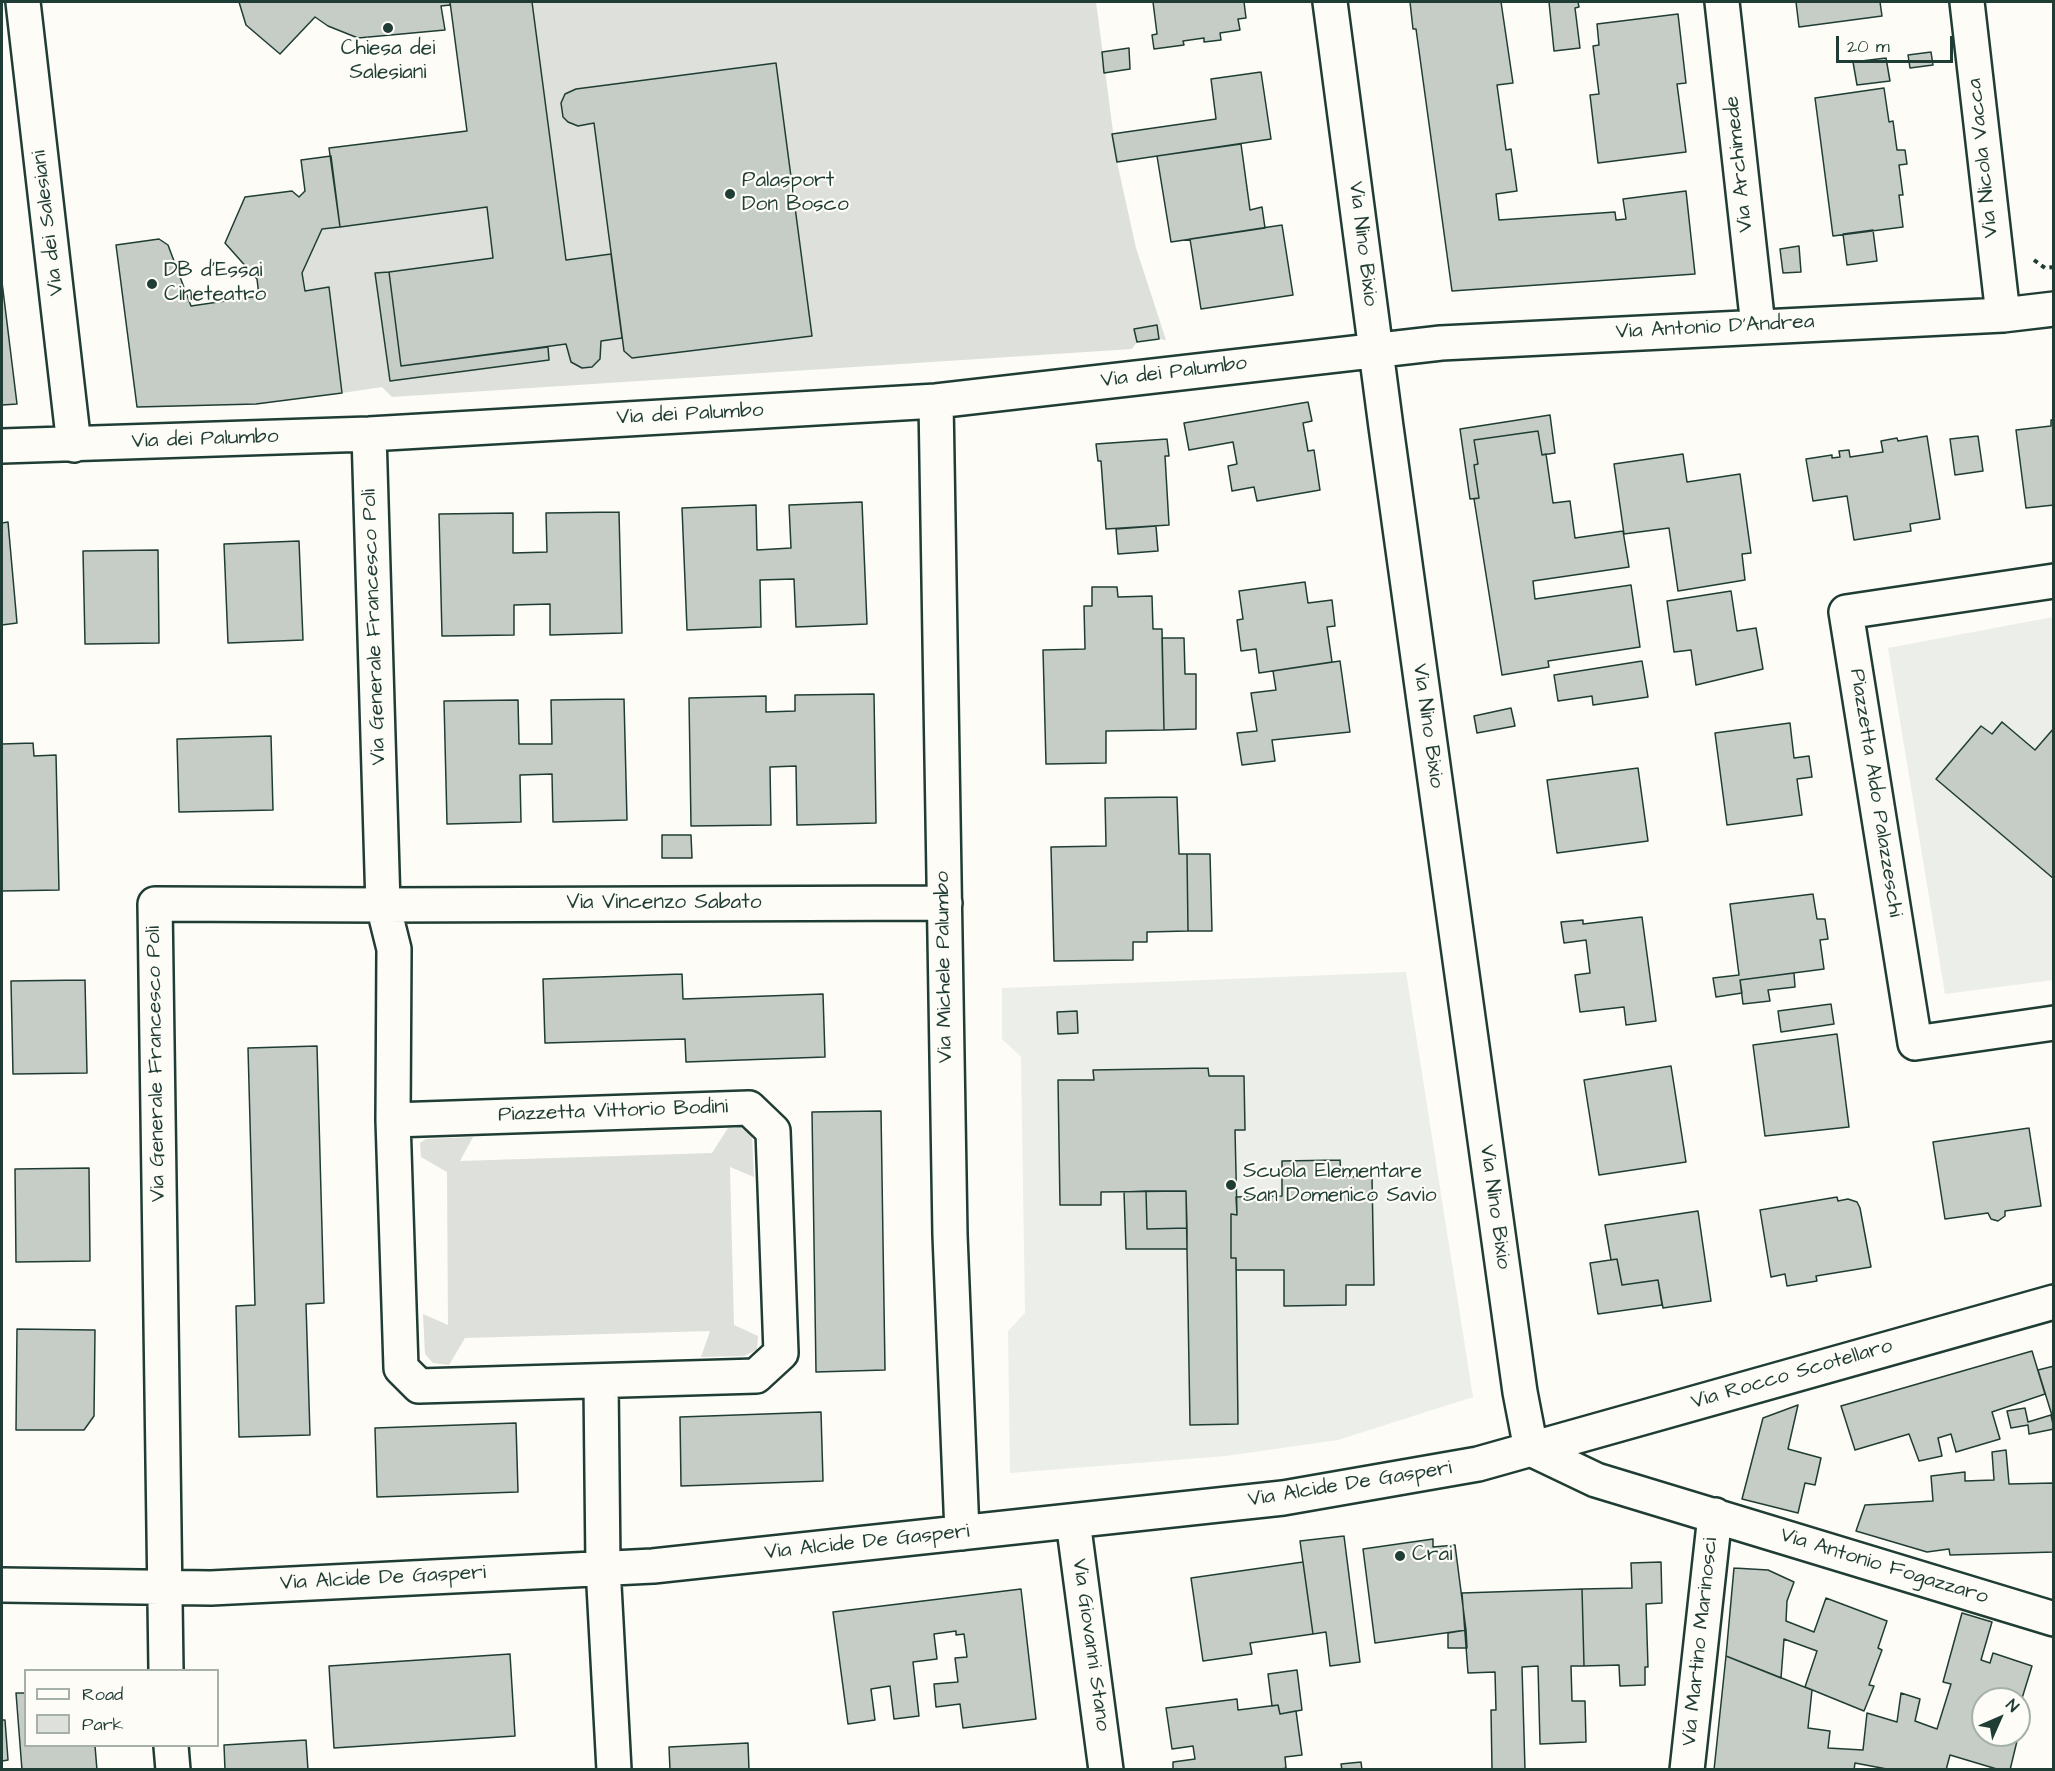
<!DOCTYPE html>
<html>
<head>
<meta charset="utf-8">
<style>
	body { margin:0 }
	#map { position:relative; width:2055px; height:1771px; overflow:hidden; background:#fdfcf7; font-family:"Architects Daughter",sans-serif }
	canvas { display:block }
	.frame { position:absolute; inset:0; border:3px solid #1f3d34; pointer-events:none }
	.legend { position:absolute; left:24px; top:1669px; width:195px; height:78px; box-sizing:border-box; background:#fdfcf7; border:2px solid #a4b0a9; margin:0; padding:8px 10px; list-style:none; font-size:18px; color:#1f3d34 }
	.legend li { display:flex; align-items:center; gap:12px; height:30px }
	.legend b { width:30px; border:2px solid #a4b0a9 }
	.north { position:absolute; left:1971px; top:1687px; width:60px; height:60px; box-sizing:border-box; background:#fdfcf7; border:2px solid #a4b0a9; border-radius:50%; rotate:45deg; font-size:16px; font-weight:700; line-height:24px; text-align:center; color:#1f3d34 }
	.north::after { content:''; display:block; margin:auto; width:21px; height:27px; background:#1f3d34; clip-path:polygon(50% 0,100% 100%,50% 72%,0 100%) }
	.scale { position:absolute; left:1836px; top:36px; width:117px; height:27px; box-sizing:border-box; border:3px solid #1f3d34; border-top:0; padding-left:8px; font-size:18px; line-height:21px; white-space:nowrap; color:#1f3d34; -webkit-text-stroke:4px #fdfcf7; paint-order:stroke }
</style>
</head>
<body>
<div id="map">
<canvas width="2055" height="1771"></canvas>
<div class="frame"></div>
<ul class="legend">
<li><b style="height:8px;background:#fdfcf7"></b>Road</li>
<li><b style="height:16px;background:#dde0db"></b>Park</li>
</ul>
<div class="north">N</div>
<div class="scale">20 m</div>
</div>
<script>
const c = document.querySelector('canvas').getContext('2d');
c.lineJoin = 'round';
function fill(path, color) { c.fillStyle = color; c.fill(path, 'evenodd'); }
const toPath = rows => new Path2D(rows.map(r => 'M' + r).join(''));
function trace(path, color, width, dash) { c.strokeStyle = color; c.lineWidth = width; c.lineCap = dash ? 'butt' : 'round'; c.setLineDash(dash || []); c.stroke(path); }
function drawText(font, color, halo, rows, align = 'center') {
  c.font = font + ' "Architects Daughter",sans-serif'; c.lineWidth = 4.5; c.setLineDash([]); c.textBaseline = 'middle'; c.strokeStyle = halo; c.fillStyle = color; for (const [text, x, y, turn = 0] of rows) {
    c.save(); c.translate(x, y); c.rotate((+turn || 0) * Math.PI / 180); c.textAlign = isNaN(turn) ? turn : align; if (halo) c.strokeText(text, 0, 0); c.fillText(text, 0, 0); c.restore();
  }
}
fill(toPath([
	[2053,617,2053,980,1945,994,1888,648],
	[1406,972,1473,1397,1338,1440,1226,1456,1010,1473,1008,1331,1025,1313,1021,1057,1002,1039,1002,988]
]), '#eceee9');
fill(toPath([
	[450,2,1096,2,1117,162,1136,248,1166,340,1159,339,1157,325,1134,329,1137,342,1132,349,392,397,382,387,342,393,329,288,305,291,302,273,322,229,340,226,329,148,467,130],
	[728,1128,744,1128,752,1136,754,1177,730,1167,734,1325,758,1336,757,1350,744,1356,701,1357,710,1331,465,1338,449,1365,433,1363,425,1354,423,1314,448,1325,447,1172,421,1157,420,1143,426,1139,473,1137,460,1161,712,1153]
]), '#dde0db');
const building = toPath([
	[239,2,450,2,450,5,441,6,445,30,358,38,328,26,315,17,280,54,246,25,239,2],
	[450,2,532,2,566,260,611,254,622,338,601,341,600,359,592,367,582,368,571,362,566,344,401,366,389,272,493,258,487,207,340,227,329,148,467,131,450,2],
	[1153,2,1244,2,1246,18,1238,19,1240,30,1220,33,1221,40,1204,42,1204,38,1183,41,1184,45,1154,49,1152,35,1157,34,1153,2],
	[1410,2,1501,2,1513,83,1497,85,1506,150,1511,149,1517,191,1496,194,1499,220,1615,212,1616,220,1626,219,1623,199,1686,191,1695,274,1452,291,1416,29,1413,29,1410,2],
	[1549,2,1578,2,1579,7,1575,8,1580,48,1554,51,1549,2],
	[1796,2,1880,2,1882,16,1799,27,1796,2],
	[1678,14,1686,83,1677,84,1686,152,1598,163,1590,95,1599,94,1593,46,1599,45,1597,24,1678,14],
	[1129,48,1130,69,1104,73,1102,52,1129,48],
	[1931,52,1933,65,1910,68,1908,55,1931,52],
	[1886,58,1890,81,1857,85,1853,62,1886,58],
	[776,63,812,336,632,358,624,351,594,123,578,126,568,122,563,117,561,103,565,94,576,89,776,63],
	[1261,72,1271,139,1117,162,1112,134,1216,119,1211,79,1261,72],
	[1884,88,1889,122,1893,121,1897,150,1905,150,1907,164,1899,165,1903,195,1899,195,1903,227,1833,236,1815,98,1884,88],
	[1241,144,1250,210,1262,207,1265,228,1171,242,1157,156,1241,144],
	[331,156,340,227,322,229,302,273,305,291,329,287,342,393,256,404,137,407,116,245,159,239,168,245,191,306,259,296,257,279,225,243,245,197,292,191,299,197,305,191,301,160,331,156],
	[1282,225,1293,295,1201,309,1190,239,1282,225],
	[1873,230,1877,261,1847,265,1843,234,1873,230],
	[1799,246,1801,272,1783,273,1780,249,1799,246],
	[389,272,401,366,548,347,549,360,390,381,375,273,389,272],
	[2,282,17,404,2,405,2,282],
	[1157,325,1159,339,1137,342,1134,329,1157,325],
	[1308,402,1312,421,1303,423,1308,451,1314,450,1320,490,1257,501,1254,487,1232,491,1228,466,1237,464,1233,442,1189,450,1184,423,1308,402],
	[1550,415,1555,453,1542,455,1538,431,1474,440,1478,464,1474,465,1479,498,1470,499,1460,429,1550,415],
	[2051,420,2054,420,2054,505,2026,508,2016,430,2051,426,2051,420],
	[1538,431,1542,455,1546,454,1553,503,1570,501,1575,538,1623,531,1629,567,1533,581,1535,599,1631,585,1640,647,1548,661,1549,667,1502,675,1474,499,1479,498,1474,465,1478,464,1474,440,1538,431],
	[1927,436,1940,519,1910,524,1911,531,1854,540,1847,496,1813,501,1806,459,1832,455,1832,458,1840,457,1839,451,1849,450,1850,457,1883,452,1881,441,1897,438,1898,441,1927,436],
	[1978,436,1983,471,1955,475,1950,439,1978,436],
	[1167,439,1169,456,1165,456,1169,525,1106,529,1101,461,1098,461,1096,444,1167,439],
	[1683,454,1687,482,1740,474,1751,553,1742,554,1745,580,1678,591,1669,528,1624,534,1614,464,1683,454],
	[862,502,867,624,796,627,794,579,760,580,761,627,687,630,682,508,756,505,757,550,791,548,789,505,862,502],
	[619,512,622,633,550,635,550,604,514,605,514,635,442,636,439,514,513,513,513,553,547,552,546,513,619,512],
	[8,522,17,623,2,625,2,523,8,522],
	[1156,526,1158,551,1118,554,1116,529,1156,526],
	[299,541,303,640,228,643,224,544,299,541],
	[158,550,159,643,85,644,83,551,158,550],
	[1305,582,1308,603,1332,600,1335,626,1327,627,1332,662,1259,673,1256,649,1241,651,1237,620,1243,619,1239,591,1305,582],
	[1092,587,1117,587,1118,597,1152,596,1153,629,1162,629,1164,730,1106,731,1106,763,1046,764,1043,650,1085,649,1084,606,1092,606,1092,587],
	[1731,591,1737,631,1756,628,1763,669,1696,685,1691,650,1674,652,1667,601,1731,591],
	[1162,638,1184,638,1185,674,1196,674,1196,729,1164,730,1162,638],
	[1340,661,1350,732,1272,740,1275,761,1242,765,1237,733,1257,731,1251,693,1276,690,1273,671,1340,661],
	[1642,661,1648,697,1593,705,1592,696,1558,701,1554,675,1642,661],
	[874,694,876,823,797,825,796,766,770,767,771,825,691,826,689,698,766,696,766,712,795,711,795,695,874,694],
	[624,699,627,820,553,822,552,774,520,775,521,822,447,824,444,701,518,700,519,744,552,744,551,700,624,699],
	[1511,708,1515,726,1477,733,1474,716,1511,708],
	[2002,722,2035,750,2054,728,2054,879,1936,779,1981,726,1992,734,2002,722],
	[1790,723,1794,758,1809,756,1812,777,1797,779,1802,815,1727,825,1715,733,1790,723],
	[271,736,273,810,179,812,177,739,271,736],
	[33,743,34,756,56,755,59,890,2,891,2,744,33,743],
	[1638,768,1648,841,1557,853,1547,780,1638,768],
	[1177,797,1179,854,1187,854,1188,931,1147,932,1147,942,1133,942,1133,960,1054,961,1051,847,1106,846,1105,798,1177,797],
	[662,835,691,835,692,858,662,858,662,835],
	[1187,854,1210,854,1212,931,1188,931,1187,854],
	[1813,894,1817,919,1825,919,1828,939,1820,940,1824,969,1740,980,1742,993,1716,997,1713,978,1739,975,1730,904,1813,894],
	[1642,917,1656,1021,1626,1025,1624,1007,1580,1012,1575,975,1590,973,1586,940,1564,943,1561,922,1583,920,1583,924,1642,917],
	[1794,973,1795,987,1768,990,1770,1001,1743,1004,1740,980,1794,973],
	[682,974,683,999,823,994,825,1057,686,1062,685,1039,545,1043,543,979,682,974],
	[85,980,87,1073,13,1074,11,981,85,980],
	[1831,1004,1834,1024,1781,1032,1778,1011,1831,1004],
	[1077,1011,1078,1033,1058,1034,1057,1012,1077,1011],
	[1837,1034,1849,1127,1765,1136,1753,1045,1837,1034],
	[317,1046,324,1303,306,1304,310,1435,239,1437,236,1306,255,1305,248,1048,317,1046],
	[1671,1066,1686,1162,1599,1175,1584,1080,1671,1066],
	[1208,1068,1209,1076,1244,1076,1245,1130,1235,1130,1237,1215,1231,1214,1231,1258,1236,1258,1238,1424,1190,1425,1186,1191,1101,1192,1101,1205,1060,1205,1058,1080,1094,1080,1093,1070,1208,1068],
	[881,1111,885,1370,816,1372,812,1112,881,1111],
	[2029,1128,2041,1206,2005,1211,2005,1216,1998,1221,1991,1219,1988,1213,1945,1219,1933,1142,2029,1128],
	[1340,1160,1341,1177,1372,1177,1374,1285,1346,1285,1346,1305,1284,1306,1284,1270,1236,1270,1236,1258,1231,1258,1231,1214,1237,1215,1236,1197,1282,1196,1282,1161,1340,1160],
	[89,1168,90,1261,16,1262,15,1169,89,1168],
	[1146,1191,1147,1229,1187,1228,1187,1249,1126,1249,1124,1192,1146,1191],
	[1146,1191,1186,1191,1187,1228,1147,1229,1146,1191],
	[1837,1197,1838,1201,1848,1199,1857,1202,1860,1208,1871,1267,1816,1276,1817,1281,1787,1286,1785,1274,1771,1277,1760,1210,1837,1197],
	[1698,1211,1711,1301,1663,1308,1658,1280,1622,1285,1617,1259,1611,1260,1605,1225,1698,1211],
	[1617,1259,1622,1285,1658,1280,1662,1305,1598,1314,1590,1263,1617,1259],
	[17,1329,95,1330,94,1416,84,1430,16,1430,17,1329],
	[2032,1351,2045,1394,1992,1412,2000,1439,1956,1452,1951,1434,1938,1438,1942,1456,1919,1461,1909,1434,1855,1450,1841,1406,2032,1351],
	[2054,1366,2054,1422,2038,1370,2054,1366],
	[1798,1405,1788,1449,1821,1458,1815,1485,1805,1483,1798,1513,1742,1499,1763,1418,1798,1405],
	[2025,1408,2028,1422,2051,1415,2054,1429,2029,1434,2028,1425,2011,1428,2007,1411,2025,1408],
	[821,1412,823,1481,681,1486,680,1417,821,1412],
	[516,1423,518,1492,377,1497,375,1428,516,1423],
	[2006,1450,2009,1484,2054,1483,2054,1552,1950,1555,1949,1549,1927,1552,1856,1531,1865,1505,1933,1501,1931,1476,1965,1472,1965,1481,1994,1480,1992,1452,2006,1450],
	[1344,1536,1360,1662,1330,1666,1326,1632,1313,1634,1300,1541,1344,1536],
	[1433,1539,1433,1547,1455,1545,1466,1630,1375,1643,1363,1549,1433,1539],
	[1303,1562,1313,1634,1250,1643,1252,1654,1203,1661,1191,1578,1303,1562],
	[1661,1562,1662,1603,1646,1604,1648,1667,1645,1667,1645,1685,1620,1686,1619,1665,1584,1666,1582,1589,1632,1588,1631,1563,1661,1562],
	[1734,1568,1768,1570,1794,1582,1787,1601,1786,1621,1814,1632,1826,1598,1887,1621,1878,1648,1882,1650,1869,1685,1874,1686,1864,1711,1805,1687,1817,1651,1784,1639,1781,1678,1726,1656,1734,1568],
	[1021,1589,1036,1719,963,1728,960,1704,936,1707,934,1684,958,1682,955,1658,967,1657,964,1634,956,1635,956,1631,934,1634,937,1659,913,1662,919,1716,894,1719,890,1686,871,1689,875,1720,848,1724,833,1612,1021,1589],
	[1582,1589,1584,1666,1571,1666,1572,1701,1585,1701,1586,1742,1540,1744,1538,1666,1522,1667,1525,1770,1492,1770,1491,1710,1496,1710,1495,1672,1468,1673,1462,1593,1582,1589],
	[1962,1613,1992,1622,1981,1660,1990,1663,1993,1653,2032,1666,2019,1708,2019,1699,1983,1699,1983,1735,2011,1735,2009,1739,2017,1741,2010,1770,2000,1770,1950,1755,1946,1770,1892,1770,1855,1763,1854,1770,1714,1770,1726,1656,1812,1690,1808,1728,1830,1731,1828,1748,1863,1750,1867,1713,1897,1722,1901,1693,1920,1699,1915,1721,1937,1729,1951,1684,1943,1682,1962,1613],
	[1466,1630,1467,1648,1448,1648,1448,1633,1466,1630],
	[510,1654,515,1736,334,1748,329,1666,510,1654],
	[1297,1670,1302,1710,1280,1714,1278,1705,1272,1706,1268,1674,1297,1670],
	[16,1693,26,1693,26,1746,95,1746,97,1770,22,1770,16,1693],
	[1237,1699,1238,1710,1278,1705,1280,1714,1296,1711,1302,1755,1285,1757,1286,1768,1278,1770,1173,1770,1173,1762,1195,1759,1193,1746,1172,1749,1166,1708,1237,1699],
	[2,1720,5,1720,8,1760,2,1761,2,1720],
	[306,1740,308,1770,225,1770,224,1745,306,1740],
	[748,1743,749,1770,670,1770,669,1747,748,1743],
	[1361,1762,1362,1770,1342,1770,1341,1764,1361,1762]
]);
fill(building, '#c6cdc7');
trace(building, '#1f3d34', 1.5);
const minor = toPath([
	[23,2,74,445],
	[1330,2,1386,427,1520,1392,1531,1449],
	[1722,2,1758,326],
	[1967,2,2003,315],
	[936,401,950,1235,962,1533],
	[2,446,369,434,936,401,1441,343,2003,315,2054,309],
	[2054,581,1846,612,1915,1043,2054,1023],
	[393,1120,749,1108,773,1131,781,1353,756,1376,419,1386,401,1368,393,1120,394,949,383,905,945,903],
	[601,1382,603,1567,614,1770],
	[1531,1449,1596,1480,2054,1619],
	[1073,1521,1106,1770],
	[2,1585,211,1588,653,1566,1283,1498,1478,1464,2054,1302],
	[166,1670,155,904,383,905,369,434],
	[171,1746,173,1770],
	[1687,1770,1715,1515]
]);
trace(minor, '#1f3d34', 38);
trace(toPath([
	[2034,260,2045,268,2054,267]
]), '#1f3d34', 4, [4.5, 4.5]);
trace(minor, '#fdfcf7', 33);
for (const [x, y, r, color] of [
	[388,28,6,"#1f3d34"],
	[730,194,6,"#1f3d34"],
	[152,284,6,"#1f3d34"],
	[1231,1185,6,"#1f3d34"],
	[1400,1556,6,"#1f3d34"]
]) { const dot = new Path2D(); dot.arc(x, y, r, 0, 2 * Math.PI); c.fillStyle = color; c.fill(dot); trace(dot, '#fdfcf7', 2); }
drawText('21px', '#1f3d34', '#fdfcf7', [
	["Chiesa dei",388,50,"center"],
	["Salesiani",388,74,"center"],
	["Palasport",742,182],
	["Don Bosco",742,206],
	["DB d'Essai",164,272],
	["Cineteatro",164,296],
	["Scuola Elementare",1243,1173],
	["San Domenico Savio",1243,1197],
	["Crai",1412,1556]
], 'left');
drawText('21px', '#1f3d34', '#fdfcf7', [
	["Via Nicola Vacca",1984,158,-96],
	["Via Archimede",1740,164,-96],
	["Via dei Salesiani",49,223,-97],
	["Via Nino Bixio",1362,244,83],
	["Via Antonio D'Andrea",1715,328,-3],
	["Via dei Palumbo",1174,373,-7],
	["Via dei Palumbo",690,415,-3],
	["Via dei Palumbo",205,440,-2],
	["Via Generale Francesco Poli",375,627,-92],
	["Via Nino Bixio",1427,726,82],
	["Piazzetta Aldo Palazzeschi",1875,793,81],
	["Via Vincenzo Sabato",664,904],
	["Via Michele Palumbo",945,967,-91],
	["Via Generale Francesco Poli",157,1064,-91],
	["Piazzetta Vittorio Bodini",613,1112,-2],
	["Via Nino Bixio",1494,1207,82],
	["Via Rocco Scotellaro",1792,1375,-16],
	["Via Alcide De Gasperi",1350,1485,-9],
	["Via Alcide De Gasperi",867,1543,-6],
	["Via Antonio Fogazzaro",1884,1567,17],
	["Via Alcide De Gasperi",383,1579,-3],
	["Via Martino Marinosci",1701,1642,-84],
	["Via Giovanni Stano",1090,1645,82]
]);
</script>
</body>
</html>
